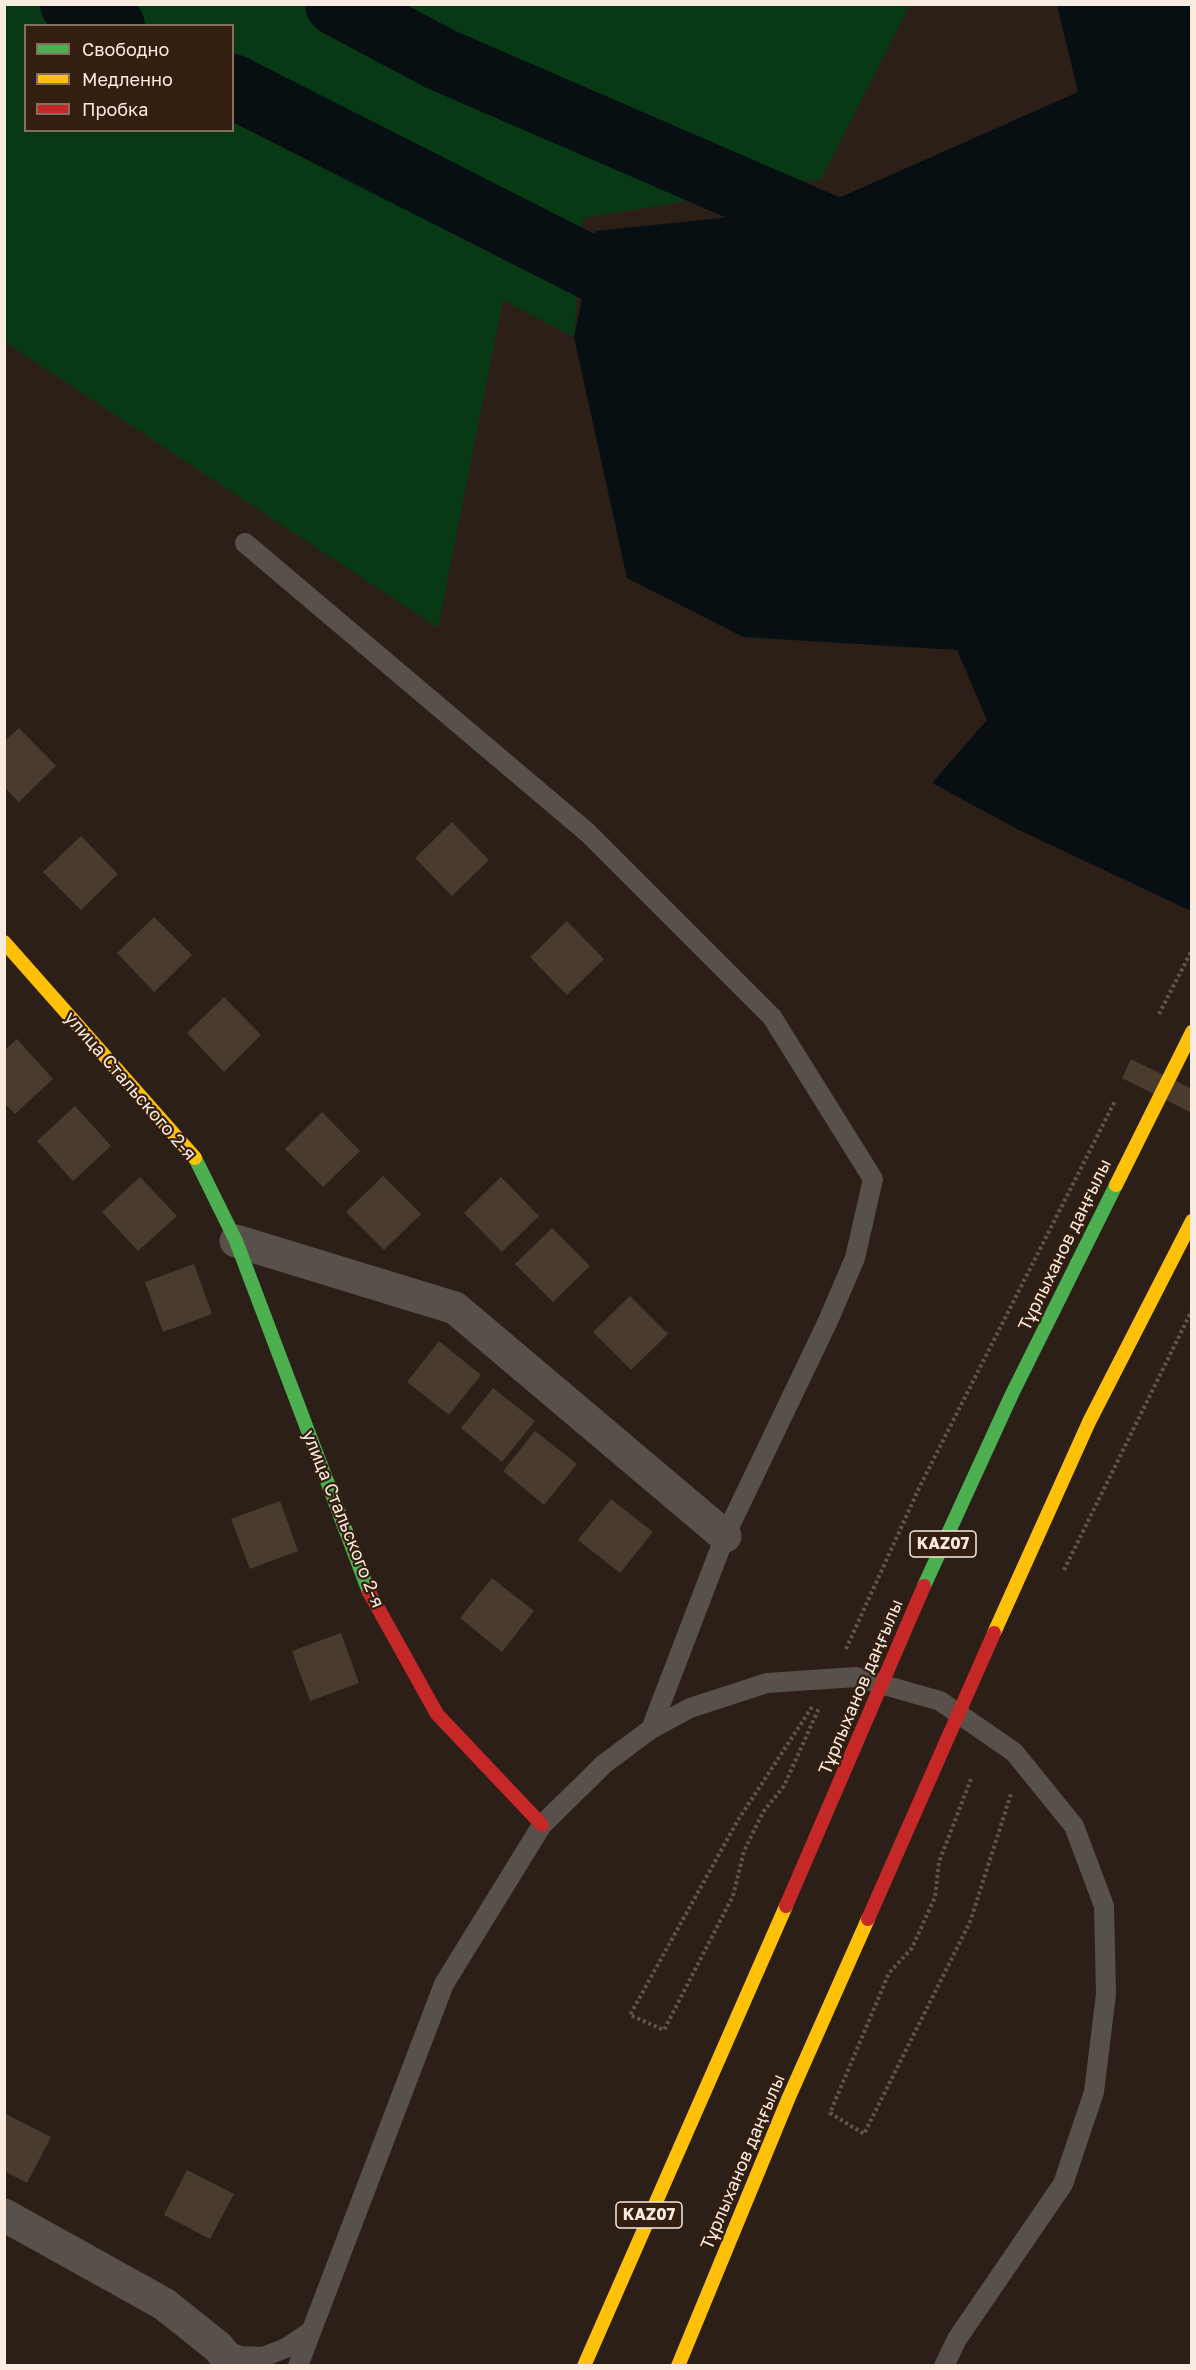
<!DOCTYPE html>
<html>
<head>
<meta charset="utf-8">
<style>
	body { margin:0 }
	#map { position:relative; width:1196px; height:2370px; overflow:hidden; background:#2b1f17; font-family:"Golos Text",sans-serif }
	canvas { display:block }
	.frame { position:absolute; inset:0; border:6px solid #faebe1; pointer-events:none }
	.legend { position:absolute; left:24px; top:24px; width:210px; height:108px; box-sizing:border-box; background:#331e0f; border:2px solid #837063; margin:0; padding:8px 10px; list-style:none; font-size:18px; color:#faebe1 }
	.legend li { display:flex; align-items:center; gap:12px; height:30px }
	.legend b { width:30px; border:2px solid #837063 }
</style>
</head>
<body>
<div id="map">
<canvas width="1196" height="2370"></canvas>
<div class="frame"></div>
<ul class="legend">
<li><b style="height:8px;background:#4caf50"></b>Свободно</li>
<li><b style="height:8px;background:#ffc107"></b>Медленно</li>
<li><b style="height:8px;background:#c62828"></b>Пробка</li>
</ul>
</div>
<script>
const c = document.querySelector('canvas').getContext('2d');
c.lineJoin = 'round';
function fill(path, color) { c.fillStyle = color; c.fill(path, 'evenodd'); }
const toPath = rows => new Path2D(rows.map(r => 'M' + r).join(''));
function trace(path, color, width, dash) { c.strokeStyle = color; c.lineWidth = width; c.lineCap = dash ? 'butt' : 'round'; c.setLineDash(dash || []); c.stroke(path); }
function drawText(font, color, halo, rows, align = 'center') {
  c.font = font + ' "Golos Text",sans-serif'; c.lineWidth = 4.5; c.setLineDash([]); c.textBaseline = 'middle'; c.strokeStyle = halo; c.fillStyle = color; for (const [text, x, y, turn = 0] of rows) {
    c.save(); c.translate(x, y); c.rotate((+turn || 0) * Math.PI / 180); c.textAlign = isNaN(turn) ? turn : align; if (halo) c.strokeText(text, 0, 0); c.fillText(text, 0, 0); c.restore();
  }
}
fill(toPath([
	[4,5,5,4,910,5,821,179,583,218,574,337,503,300,438,628,5,342],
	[26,26,232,26,232,130,26,130]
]), '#073a14');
fill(toPath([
	[1057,5,1191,5,1191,911,1019,830,932,783,987,720,957,650,743,637,627,578,574,337,596,231,816,208,1078,92]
]), '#070f13');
trace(toPath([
	[72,4,113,26],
	[337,4,440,59,872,246],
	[232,86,668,307]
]), '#070f13', 64);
fill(toPath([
	[19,728,56,766,19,802,4,787,4,742],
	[452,822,489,860,452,896,415,858],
	[81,836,118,874,81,910,43,872],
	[154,917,192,955,154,992,117,953],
	[567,921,604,959,567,995,530,957],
	[224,997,261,1035,224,1072,187,1033],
	[17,1039,53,1079,15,1114,4,1103,4,1051],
	[1131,1059,1192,1089,1192,1113,1122,1078],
	[75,1106,111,1146,73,1181,37,1141],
	[322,1112,360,1151,323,1187,285,1149],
	[383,1176,421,1214,384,1250,346,1212],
	[140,1177,177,1216,138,1251,102,1212],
	[501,1177,539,1216,502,1252,464,1213],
	[552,1228,590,1266,553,1302,515,1264],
	[194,1264,212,1314,163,1332,145,1282],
	[630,1296,668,1334,631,1370,593,1332],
	[439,1341,481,1375,449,1415,407,1382],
	[493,1388,535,1421,502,1462,461,1428],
	[535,1431,577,1464,544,1505,503,1471],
	[611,1499,653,1532,620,1573,578,1540],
	[280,1501,298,1551,250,1569,231,1519],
	[492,1578,534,1611,502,1652,460,1618],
	[341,1633,359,1683,310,1701,292,1651],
	[4,2113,51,2137,27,2183,4,2171],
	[187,2170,234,2194,210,2239,164,2215]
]), '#4a3b2f');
trace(toPath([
	[1159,1014,1192,950],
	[1064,1570,1192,1310],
	[846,1649,920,1486,1115,1101],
	[812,1707,738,1820,630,2015,664,2030,733,1896,744,1851,763,1812,784,1786,819,1708],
	[971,1779,939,1862,935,1897,912,1948,889,1973,830,2113,864,2134,970,1922,1011,1794]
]), '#5e554f', 4, [3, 3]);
trace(toPath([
	[245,543,588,833,772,1017,873,1179,855,1258,828,1321,725,1536,651,1729],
	[223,2349,240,2356,263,2357,286,2348,311,2331],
	[298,2366,444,1984,542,1825,604,1764,651,1729,690,1708,767,1683,856,1677,940,1701,1014,1752,1074,1826,1104,1906,1106,1994,1094,2092,1063,2184,957,2339,944,2366]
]), '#58504a', 20);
trace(toPath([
	[236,1241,455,1308,725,1536],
	[4,2215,164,2304,218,2347,233,2366]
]), '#58504a', 33);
trace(toPath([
	[195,1158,236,1241,369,1592],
	[924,1586,1012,1394,1116,1185]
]), '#4caf50', 14);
trace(toPath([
	[4,942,195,1158],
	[1116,1185,1192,1032],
	[994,1633,1089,1422,1192,1221],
	[584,2366,786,1906],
	[678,2366,789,2097,868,1919]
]), '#ffc107', 14);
trace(toPath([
	[369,1592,437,1714,542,1825],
	[786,1906,924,1586],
	[868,1919,994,1633]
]), '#c62828', 14);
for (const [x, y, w] of [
	[943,1544,66],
	[649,2215,66]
]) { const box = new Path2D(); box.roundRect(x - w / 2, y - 13, w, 26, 4.5); c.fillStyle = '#331e0f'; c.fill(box); trace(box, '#faebe1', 1.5); }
drawText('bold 16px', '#faebe1', null, [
	["KAZ07",943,1544],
	["KAZ07",649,2215]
]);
drawText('18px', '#faebe1', '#331e0f', [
	["улица Стальского 2-я",130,1086,49],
	["Тұрлыханов даңғылы",1065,1245,-64],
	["улица Стальского 2-я",343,1519,68],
	["Тұрлыханов даңғылы",861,1687,-67],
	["Тұрлыханов даңғылы",743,2162,-67]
]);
</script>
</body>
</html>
